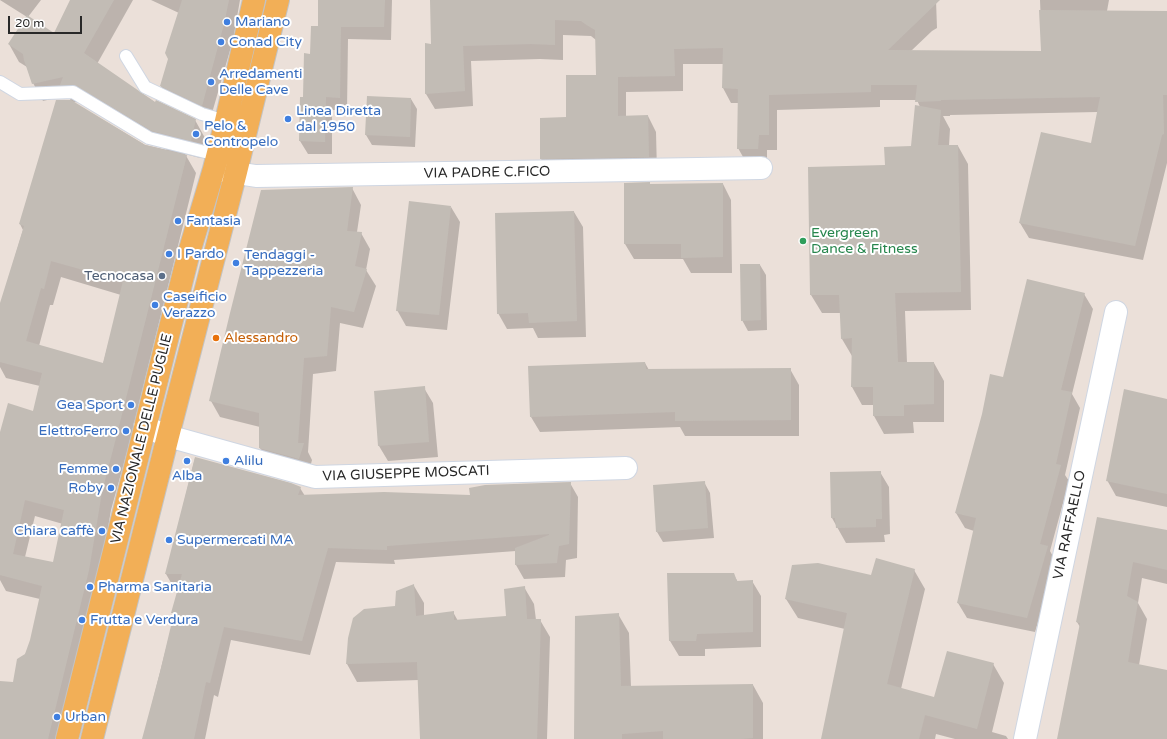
<!DOCTYPE html>
<html>
<head>
<meta charset="utf-8">
<style>
	body { margin:0 }
	#map { position:relative; width:1167px; height:739px; overflow:hidden; background:#ebe0d9; font-family:"Varela Round",sans-serif }
	canvas { display:block }
	.scale { position:absolute; left:8px; top:16px; width:74px; height:18px; box-sizing:border-box; border:2px solid #282828; border-top:0; padding-left:5px; font-size:12px; line-height:14px; white-space:nowrap; color:#282828; -webkit-text-stroke:3px #fff; paint-order:stroke }
</style>
</head>
<body>
<div id="map">
<canvas width="1167" height="739"></canvas>
<div class="scale">20 m</div>
</div>
<script>
const c = document.querySelector('canvas').getContext('2d');
c.lineJoin = 'round';
function fill(path, color) { c.fillStyle = color; c.fill(path, 'evenodd'); }
const toPath = rows => new Path2D(rows.map(r => 'M' + r).join(''));
function trace(path, color, width, dash) { c.strokeStyle = color; c.lineWidth = width; c.lineCap = dash ? 'butt' : 'round'; c.setLineDash(dash || []); c.stroke(path); }
function drawText(font, color, halo, rows, align = 'center') {
  c.font = font + ' "Varela Round",sans-serif'; c.lineWidth = 4; c.setLineDash([]); c.textBaseline = 'middle'; c.strokeStyle = halo; c.fillStyle = color; for (const [text, x, y, turn = 0] of rows) {
    c.save(); c.translate(x, y); c.rotate((+turn || 0) * Math.PI / 180); c.textAlign = isNaN(turn) ? turn : align; if (halo) c.strokeText(text, 0, 0); c.fillText(text, 0, 0); c.restore();
  }
}
fill(toPath([
	[0,0,41,0,28,17,54,35,72,0,133,0,97,64,156,103,195,120,205,138,200,158,185,154,196,173,127,452,111,510,98,587,61,739,0,739,0,682,14,683,31,640,40,599,6,591,0,580,0,437,33,413,40,386,6,378,0,367,0,306,23,230,20,224,71,101,68,95,43,101,33,83,27,67,19,62,9,44,27,17],
	[73,102,88,103,167,150,145,145],
	[61,277,121,295,103,364,39,346,50,305,53,305],
	[35,516,63,524,54,563,25,557],
	[151,0,240,0,233,40,210,120,170,101,161,86,170,59,179,13],
	[319,0,392,0,391,40,348,39,347,110,332,110,332,154,308,154,300,141,304,98,311,55,319,27],
	[431,0,936,0,937,28,932,31,911,51,1042,52,1040,0,1109,0,1107,11,1167,12,1167,163,1143,260,1029,238,1020,223,1092,144,1098,112,950,115,950,116,943,116,950,129,949,146,958,146,968,164,971,310,905,311,907,363,934,363,944,381,944,422,913,422,914,433,884,434,874,416,874,405,862,405,852,387,852,356,842,339,841,313,822,313,811,295,809,168,886,166,912,147,920,107,917,100,880,100,880,107,777,110,777,150,767,150,767,164,747,164,738,148,739,103,731,103,723,88,724,64,683,64,683,91,626,92,626,117,648,116,656,132,657,172,550,174,541,159,597,76,596,40,591,36,563,35,563,60,540,59,471,61,473,106,435,109,426,94,432,45],
	[411,99,417,109,415,147,372,145,366,135],
	[723,184,731,200,732,273,691,273,683,259,634,259,625,244,650,185],
	[352,188,361,205,357,232,361,233,370,249,366,270,376,286,363,328,340,323,336,371,313,374,308,452,312,460,308,475,269,464,260,448,260,427,220,417,211,401],
	[451,207,460,222,447,330,406,326,397,310],
	[574,212,583,227,586,337,538,338,533,328,507,329,498,313],
	[760,265,766,275,767,330,748,331,742,320],
	[1084,294,1093,309,1072,394,1080,408,1065,475,1069,481,1050,551,1056,562,1035,632,967,618,958,603,974,531,965,528,956,513,1003,378],
	[645,363,649,370,790,369,799,385,799,436,685,436,680,427,540,432,531,417],
	[424,388,433,403,438,457,388,461,379,446,375,392],
	[1167,400,1167,507,1116,496,1107,480],
	[195,458,300,488,305,496,471,496,570,483,578,497,577,558,566,560,565,577,524,579,516,565,516,551,394,560,395,564,336,562,310,655,231,640,218,697,214,695,205,739,143,739,174,617,172,612,179,588,174,588,166,574],
	[880,472,889,487,890,534,884,535,885,542,846,543,832,518],
	[704,482,710,493,714,538,663,542,657,532],
	[1098,518,1167,531,1167,584,1142,578,1138,603,1147,619,1139,665,1167,671,1167,739,1058,739,1080,627,1077,622],
	[914,570,925,589,901,689,935,698,993,664,1004,683,992,732,1006,736,1008,739,955,739,936,734,935,739,822,739,845,629,798,618,786,599,872,576],
	[733,574,738,582,752,581,761,596,761,647,705,649,705,656,679,656,670,641],
	[414,586,424,603,424,616,453,612,458,621,507,617,524,587,534,604,536,620,540,620,550,637,547,739,421,739,419,680,357,682,347,664,349,638,395,607],
	[618,614,629,633,631,687,753,685,763,703,763,739,575,739]
]), '#0003');
fill(toPath([
	[70,0,114,0,84,53,155,102,156,100,196,119,191,141,152,131,77,86,60,85,63,77,32,84,24,60,23,54,8,44,27,15,54,33],
	[182,0,229,0,224,24,202,106,160,86,168,59,165,53],
	[318,0,385,0,384,27,341,27,340,98,326,97,325,142,299,141,300,97,303,97,304,53,310,54,311,26,318,26],
	[430,0,940,0,888,50,1041,51,1039,10,1167,11,1167,95,1163,95,1164,134,1162,135,1135,246,1019,223,1041,132,1091,143,1100,97,941,100,941,101,915,102,917,85,871,85,871,92,769,95,769,135,759,135,758,149,737,149,738,89,722,88,723,48,674,49,675,76,618,77,618,116,648,115,649,157,540,159,540,118,566,117,566,75,596,75,595,30,585,24,581,21,555,20,555,45,531,44,463,46,465,91,425,94,425,43,431,44],
	[367,96,411,98,410,137,365,135],
	[56,100,71,100,145,145,187,155,117,434,102,492,89,570,48,739,0,739,0,681,13,682,17,659,25,654,30,640,42,586,0,575,0,432,8,403,33,411,42,373,0,362,0,303,24,226,19,224],
	[51,261,123,281,103,363,26,341,41,288,44,289],
	[25,500,64,510,53,562,13,554],
	[915,105,941,110,938,145,958,145,961,292,895,293,898,362,934,362,934,404,904,405,904,416,873,416,873,387,851,387,852,338,841,339,839,295,810,295,808,167,885,165,884,147,911,146],
	[650,182,650,184,723,183,723,257,681,258,681,244,624,244,624,183],
	[353,187,347,231,362,232,355,266,367,269,354,312,331,307,327,356,304,358,298,443,304,443,299,459,259,448,259,413,209,401,230,313,261,190],
	[409,201,451,206,439,315,396,311],
	[574,211,577,321,529,323,528,313,497,314,495,213],
	[740,264,760,264,761,320,741,321],
	[1027,279,1085,293,1061,390,1072,392,1056,464,1061,465,1040,544,1048,546,1027,618,957,603,976,518,955,513,982,414,990,374,1003,377],
	[645,362,646,369,791,368,791,420,675,421,675,412,530,417,528,366],
	[425,386,429,442,378,446,374,391],
	[1124,389,1167,399,1167,494,1106,481],
	[195,457,291,483,301,487,298,495,384,492,470,495,469,488,485,485,571,482,569,544,559,546,557,563,515,565,515,548,549,535,549,534,387,546,387,550,328,548,302,641,224,627,210,683,206,682,194,739,142,739,160,672,174,613,171,613,182,574,165,574],
	[881,471,882,519,876,519,876,527,836,528,835,518,831,518,830,472],
	[705,481,708,528,656,532,653,485],
	[1097,517,1167,530,1167,570,1133,562,1127,596,1138,602,1128,662,1167,670,1167,739,1057,739,1080,623,1076,622],
	[876,558,915,569,887,684,934,697,947,651,994,663,977,729,925,715,919,739,821,739,847,613,785,599,792,565,818,563,871,575],
	[667,573,734,573,737,581,753,580,753,632,697,634,696,641,669,641],
	[414,584,416,616,454,611,454,620,506,616,504,589,525,586,527,619,541,619,537,739,420,739,417,662,346,664,348,638,353,618,364,609,395,606,396,591],
	[619,613,621,686,753,684,753,738,741,739,663,739,663,731,622,734,622,739,574,739,575,616]
]), '#c2bcb5');
const service = toPath([
	[126,56,145,87,202,114,226,121],
	[0,82,20,94,73,92,149,138,217,155]
]);
const minor = toPath([
	[217,170,256,176,761,168],
	[145,427,168,436,315,477,626,468],
	[1025,739,1116,312]
]);
const primary = toPath([
	[67,739,188,256,214,169,226,121,254,0],
	[92,739,168,436,236,172,278,0]
]);
trace(service, '#cfd6e2', 14);
trace(minor, '#cfd6e2', 24);
trace(primary, '#c3c3c3', 24);
trace(service, '#fff', 12);
trace(minor, '#fff', 22);
trace(primary, '#f2af57', 22);
for (const [x, y, r, color] of [
	[227,22,4,"#3f7fe0"],
	[221,42,4,"#3f7fe0"],
	[211,82,4,"#3f7fe0"],
	[288,119,4,"#3f7fe0"],
	[196,134,4,"#3f7fe0"],
	[178,221,4,"#3f7fe0"],
	[803,241,4,"#2e9e5b"],
	[169,254,4,"#3f7fe0"],
	[236,263,4,"#3f7fe0"],
	[162,276,4,"#5c6f8a"],
	[155,305,4,"#3f7fe0"],
	[216,338,4,"#e8710a"],
	[131,405,4,"#3f7fe0"],
	[126,431,4,"#3f7fe0"],
	[187,461,4,"#3f7fe0"],
	[226,461,4,"#3f7fe0"],
	[116,469,4,"#3f7fe0"],
	[111,488,4,"#3f7fe0"],
	[102,531,4,"#3f7fe0"],
	[169,540,4,"#3f7fe0"],
	[90,587,4,"#3f7fe0"],
	[82,620,4,"#3f7fe0"],
	[57,717,4,"#3f7fe0"]
]) { const dot = new Path2D(); dot.arc(x, y, r, 0, 2 * Math.PI); c.fillStyle = color; c.fill(dot); trace(dot, '#fff', 1.5); }
drawText('14px', '#366cbe', '#fff', [
	["Mariano",235,22],
	["Conad City",229,42],
	["Arredamenti",219,74],
	["Delle Cave",219,90],
	["Linea Diretta",296,111],
	["dal 1950",296,127],
	["Pelo &",204,126],
	["Contropelo",204,142],
	["Fantasia",186,221],
	["I Pardo",177,254],
	["Tendaggi -",244,255],
	["Tappezzeria",244,271],
	["Caseificio",163,297],
	["Verazzo",163,313],
	["Gea Sport",123,405,"right"],
	["ElettroFerro",118,431,"right"],
	["Alilu",234,461],
	["Femme",108,469,"right"],
	["Alba",187,476,"center"],
	["Roby",103,488,"right"],
	["Chiara caffè",94,531,"right"],
	["Supermercati MA",177,540],
	["Pharma Sanitaria",98,587],
	["Frutta e Verdura",90,620],
	["Urban",65,717]
], 'left');
drawText('14px', '#282828', '#fff', [
	["VIA PADRE C.FICO",487,173,-1],
	["VIA NAZIONALE DELLE PUGLIE",142,439,-76],
	["VIA GIUSEPPE MOSCATI",406,474,-2],
	["VIA RAFFAELLO",1070,525,-78]
]);
drawText('14px', '#27864d', '#fff', [
	["Evergreen",811,233],
	["Dance & Fitness",811,249]
], 'left');
drawText('14px', '#4e5e75', '#fff', [
	["Tecnocasa",154,276]
], 'right');
drawText('14px', '#c56008', '#fff', [
	["Alessandro",224,338]
], 'left');
</script>
</body>
</html>
